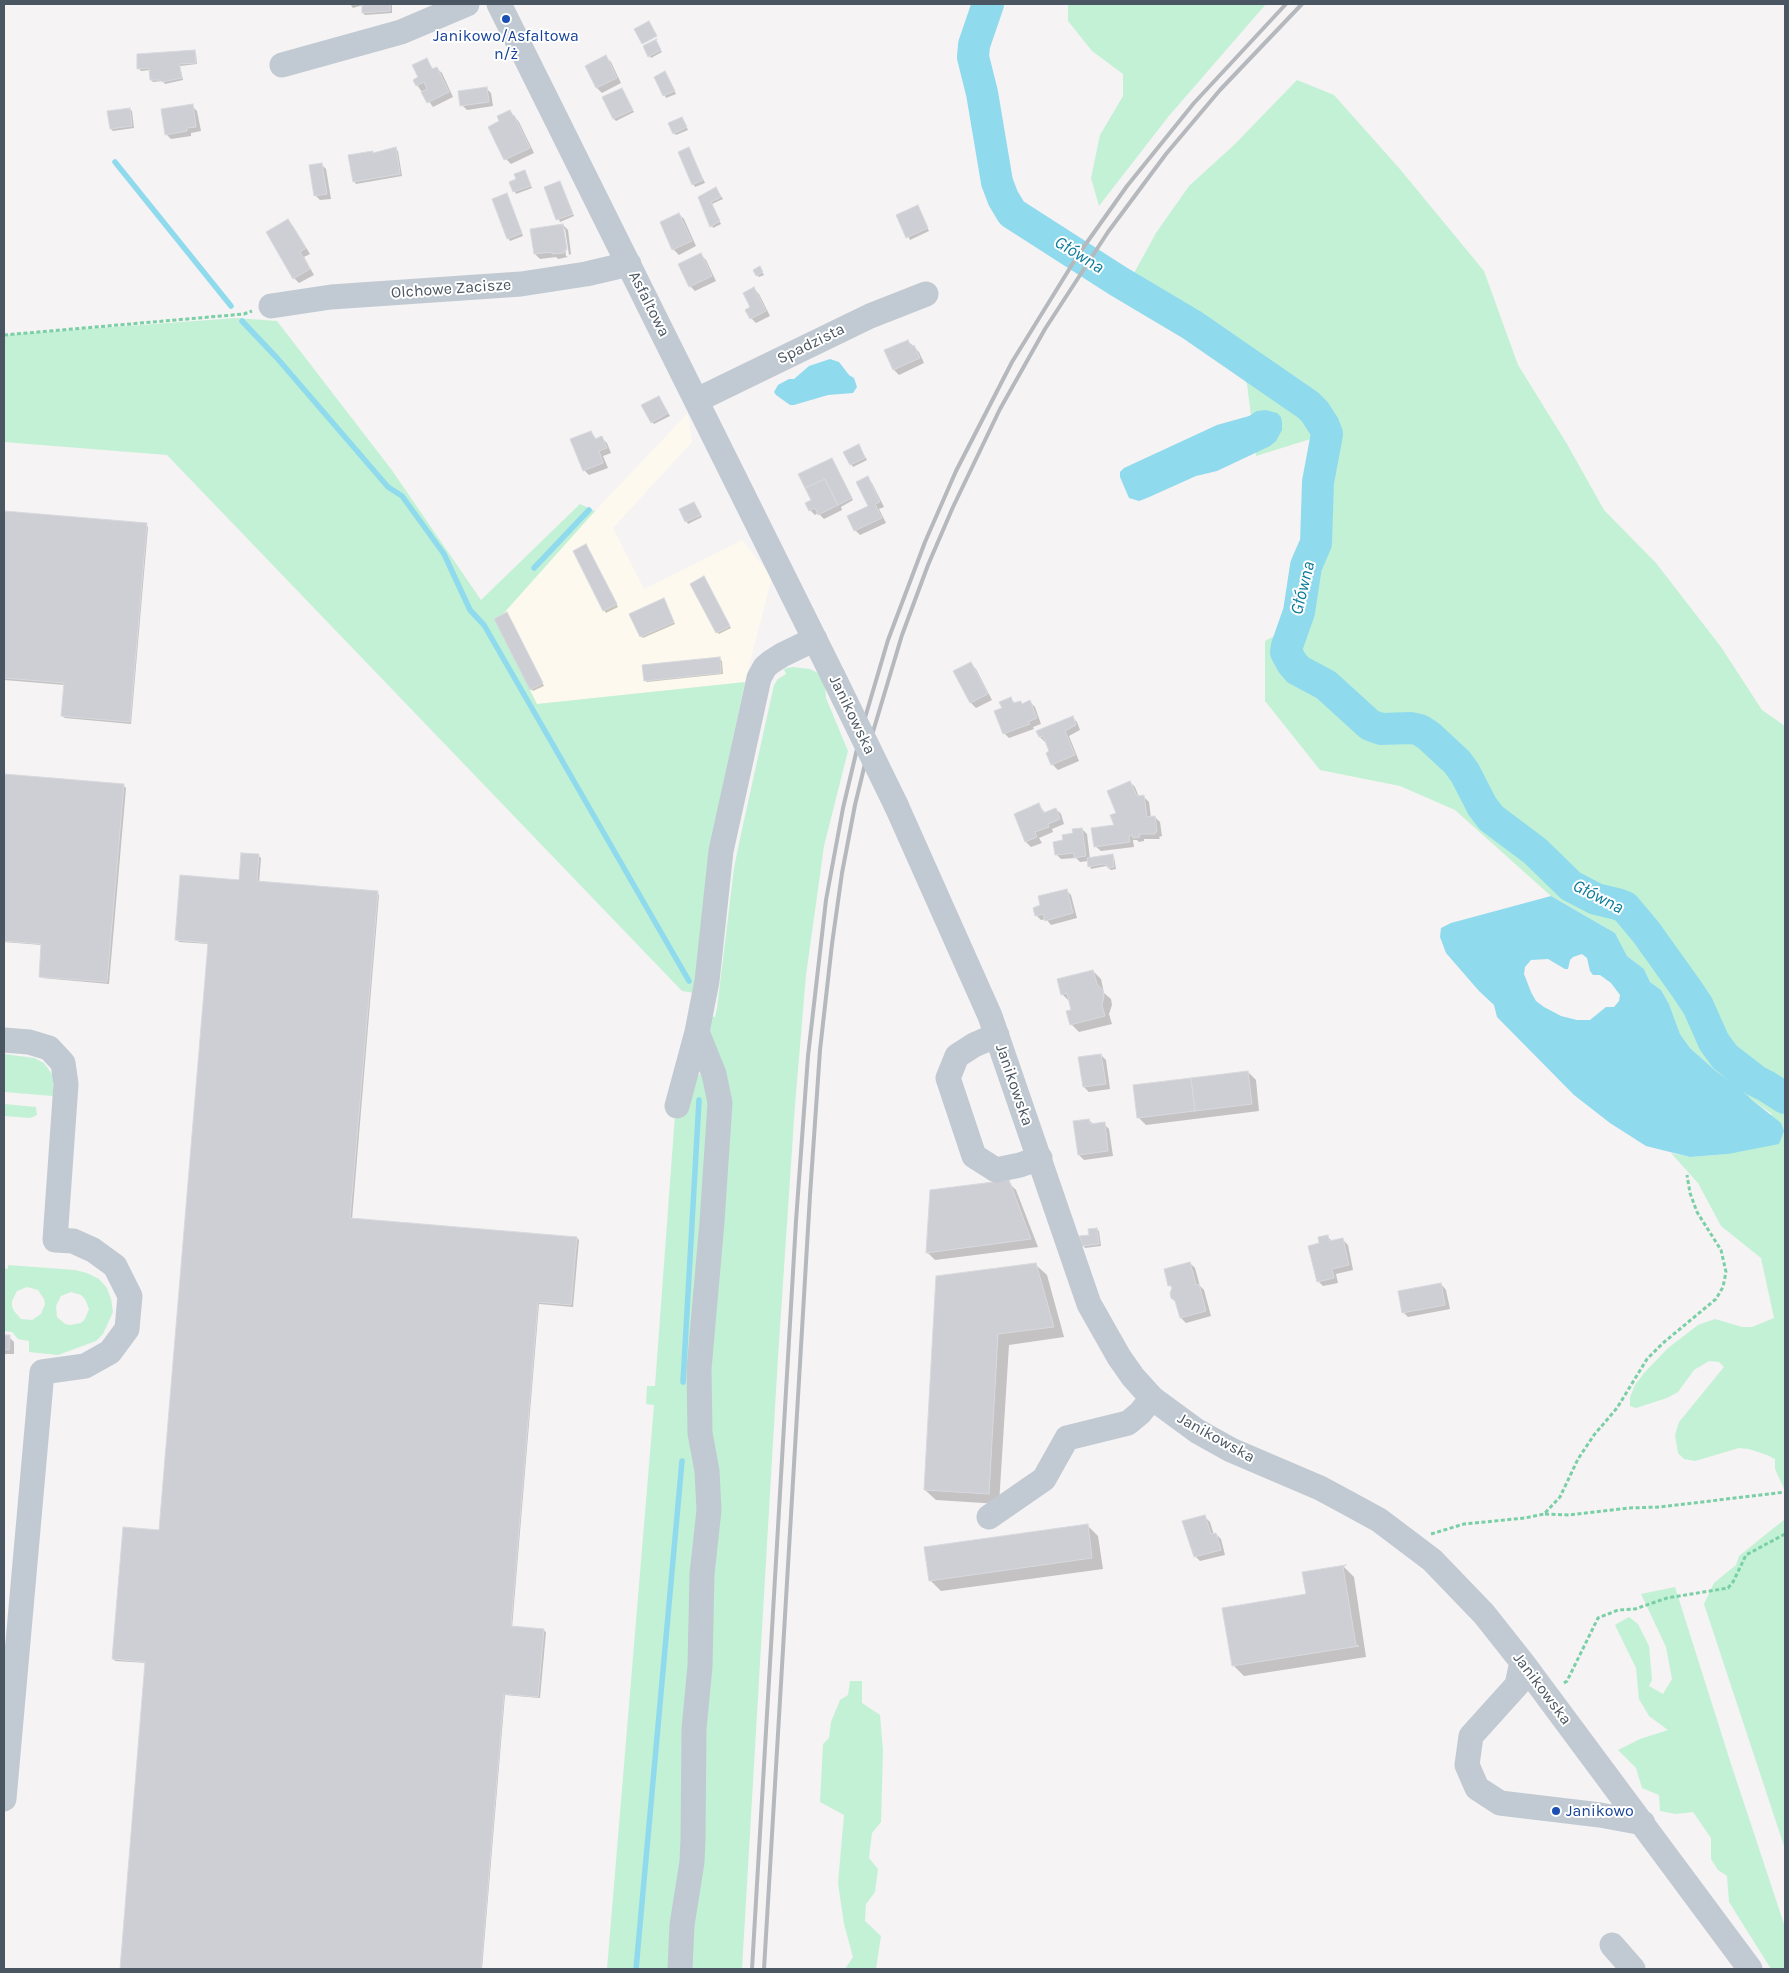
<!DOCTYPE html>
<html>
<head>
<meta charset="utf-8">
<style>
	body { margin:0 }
	#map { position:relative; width:1789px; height:1973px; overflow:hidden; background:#f5f3f3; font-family:Karla,sans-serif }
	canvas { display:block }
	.frame { position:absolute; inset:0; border:5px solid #4a5661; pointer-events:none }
</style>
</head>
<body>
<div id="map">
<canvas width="1789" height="1973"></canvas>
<div class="frame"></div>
</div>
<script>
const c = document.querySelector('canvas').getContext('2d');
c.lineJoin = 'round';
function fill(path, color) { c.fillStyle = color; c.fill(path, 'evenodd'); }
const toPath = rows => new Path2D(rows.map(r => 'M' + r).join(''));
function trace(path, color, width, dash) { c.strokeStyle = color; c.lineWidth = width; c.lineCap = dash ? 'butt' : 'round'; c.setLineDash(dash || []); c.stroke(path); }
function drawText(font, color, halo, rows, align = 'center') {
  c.font = font + ' Karla,sans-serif'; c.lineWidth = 4; c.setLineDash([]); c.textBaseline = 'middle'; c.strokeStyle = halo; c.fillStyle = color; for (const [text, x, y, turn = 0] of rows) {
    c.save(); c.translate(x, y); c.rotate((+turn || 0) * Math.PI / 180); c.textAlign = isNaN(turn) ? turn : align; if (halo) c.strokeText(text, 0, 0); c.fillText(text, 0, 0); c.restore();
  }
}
fill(toPath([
	[688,413,692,442,613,528,644,589,742,540,772,577,745,682,537,704,494,619,503,614,595,511]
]), '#fdf9ef');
fill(toPath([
	[1068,4,1266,4,1168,117,1099,206,1091,178,1100,135,1123,96,1123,74,1092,51,1068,21],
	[1297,80,1334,95,1399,168,1484,271,1518,365,1567,444,1604,510,1656,563,1721,647,1762,710,1785,726,1785,1491,1775,1469,1775,1459,1767,1455,1749,1449,1739,1448,1695,1461,1684,1459,1678,1453,1675,1435,1679,1422,1724,1367,1719,1362,1709,1361,1694,1370,1678,1392,1667,1398,1636,1408,1630,1406,1630,1397,1635,1385,1644,1373,1668,1348,1698,1325,1715,1319,1742,1327,1752,1327,1774,1318,1761,1258,1721,1226,1698,1183,1671,1153,1690,1157,1728,1154,1772,1114,1752,1100,1739,1087,1717,1072,1690,1048,1680,1034,1669,1004,1661,990,1650,982,1644,969,1627,956,1615,933,1551,896,1455,810,1400,786,1320,770,1265,701,1265,641,1286,630,1311,540,1317,437,1256,456,1247,384,1224,342,1128,284,1156,233,1189,186,1234,145],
	[236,318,277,321,391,469,481,600,580,504,595,511,503,614,494,619,537,704,745,682,709,851,694,993,682,991,167,455,4,442,4,335],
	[792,667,810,669,818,673,825,681,826,698,848,751,824,846,806,975,795,1105,778,1357,742,1969,607,1969,654,1405,646,1404,647,1386,655,1386,675,1115,697,1076,700,1074,703,1076,712,1042,709,1026,710,1016,715,1017,717,1008,734,868,741,834,774,685,778,679,786,674,784,669],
	[4,1054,34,1058,44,1063,54,1077,53,1096,4,1092],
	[4,1104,36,1107,37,1115,30,1118,4,1116],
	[8,1265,75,1270,87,1273,99,1279,107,1288,111,1299,113,1312,103,1334,96,1341,58,1355,29,1352,29,1341,18,1339,12,1332,4,1331,4,1268,8,1269],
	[27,1287,38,1290,44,1299,45,1304,41,1314,32,1320,21,1319,14,1311,12,1306,12,1301,17,1291],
	[71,1292,81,1295,85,1299,89,1309,85,1319,81,1323,70,1325,65,1324,57,1317,56,1306,61,1296],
	[1785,1519,1785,1849,1704,1604,1714,1583,1736,1565,1739,1556],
	[1675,1587,1731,1764,1785,1927,1785,1969,1771,1969,1729,1902,1727,1876,1718,1870,1711,1859,1711,1838,1693,1812,1676,1814,1660,1811,1659,1795,1642,1788,1636,1768,1618,1750,1640,1739,1668,1730,1649,1716,1639,1699,1636,1668,1615,1625,1629,1617,1638,1624,1649,1646,1652,1680,1649,1686,1663,1694,1672,1679,1666,1647,1641,1594],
	[850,1681,862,1681,862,1703,880,1715,883,1751,881,1822,872,1833,869,1858,878,1869,875,1892,866,1904,865,1921,881,1936,876,1969,845,1969,853,1957,844,1924,838,1883,844,1815,820,1802,823,1744,829,1738,831,1722,840,1700,848,1695]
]), '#c3f1d5');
fill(toPath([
	[830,359,839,362,849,375,854,378,857,387,853,393,828,395,794,405,790,405,776,395,774,392,778,385,789,379,794,379,809,366],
	[1266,410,1277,413,1281,417,1282,423,1282,430,1276,441,1270,446,1217,471,1196,476,1147,498,1139,501,1129,498,1120,477,1120,472,1124,468,1217,425,1249,416,1257,411],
	[1551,896,1615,933,1627,956,1644,969,1650,982,1661,990,1669,1004,1680,1034,1690,1048,1717,1072,1739,1087,1752,1100,1781,1123,1784,1131,1779,1144,1728,1154,1690,1157,1646,1146,1610,1123,1574,1095,1497,1017,1494,1005,1479,991,1446,953,1440,937,1441,928,1451,923],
	[1582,954,1587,958,1590,971,1593,975,1600,975,1611,983,1620,995,1619,1001,1614,1007,1606,1007,1590,1020,1577,1020,1561,1016,1544,1007,1536,1001,1531,992,1524,974,1525,967,1531,960,1548,959,1565,969,1568,969,1570,960,1573,957]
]), '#90daee');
fill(toPath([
	[350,4,392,4,392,13,365,15,363,13,363,5,353,8],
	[658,38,655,41,662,52,651,58,644,45],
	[194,52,196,54,197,64,180,66,183,80,165,84,163,81,153,82,151,80,150,70,141,71,139,68],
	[606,57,611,62,621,83,602,93,597,88,587,66],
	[426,60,434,70,436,68,442,73,453,97,433,107,417,85],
	[667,75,676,94,666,98,655,77],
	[486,88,491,93,493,106,467,110,462,105],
	[621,89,634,112,616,121,614,119],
	[192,106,197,111,201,131,191,133,191,136,171,139,166,134],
	[129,109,132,111,134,128,113,131,111,129,108,112],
	[510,111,519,122,534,153,511,164,506,159,490,127,501,122],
	[683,120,688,130,676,135,674,133],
	[689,148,705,183,695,187,679,152],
	[396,149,398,151,402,176,356,184,354,181,374,154],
	[321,164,326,169,331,199,320,200,315,195],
	[525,171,532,188,516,194,511,182,518,180],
	[560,182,574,216,560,222,546,188],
	[716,188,723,199,712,204,721,224,713,228,700,197],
	[507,195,523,236,510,241,508,238],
	[919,208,929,231,910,240,898,215],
	[679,214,684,219,696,246,679,255,674,250,662,223],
	[288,221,293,226,310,254,304,257,314,275,299,283,294,278,268,233],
	[563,225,568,230,571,254,569,255,565,229,563,229,566,256,568,257,558,259,556,257,540,259,535,254],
	[701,255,706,260,716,281,695,291,690,286],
	[760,268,764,275,759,277,757,275],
	[754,289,759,294,770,316,756,323,751,318],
	[908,341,919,352,924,363,899,375,894,370,886,351],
	[659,397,670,416,654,424,652,422],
	[591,432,597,440,602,438,607,443,611,453,603,456,608,468,589,475,584,470],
	[859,446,867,460,853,467,845,452],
	[832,459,853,500,841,507,842,510,824,519,818,513,815,515,810,510],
	[867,478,872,483,884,507,879,509,886,523,860,535,855,530,869,507],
	[694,503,702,517,688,524,680,510],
	[4,512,146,525,148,527,131,724,65,718,62,716,65,685,4,680],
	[586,546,618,607,606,613,604,610],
	[704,578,731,628,719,634,717,632],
	[664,600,675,624,643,638,641,636],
	[509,616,544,686,533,691,531,689],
	[719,658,722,661,723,674,647,682,645,680],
	[971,664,976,669,992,700,976,708,971,703,955,672],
	[1011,699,1016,704,1020,702,1023,705,1030,702,1035,707,1041,724,1033,727,1034,729,1009,738,1004,733,1003,709],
	[1072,717,1077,722,1080,730,1069,736,1079,761,1058,770,1053,765,1048,753,1051,752,1047,741,1045,742,1040,737],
	[4,775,124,786,126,788,109,984,42,978,40,976,42,945,4,942],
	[1130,782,1135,787,1139,797,1144,797,1149,802,1151,818,1155,817,1160,822,1162,836,1159,837,1160,839,1144,839,1144,841,1139,842,1137,840,1133,840,1134,847,1101,851,1095,846,1115,826,1117,814],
	[1039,805,1045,813,1056,809,1061,814,1064,824,1052,829,1053,832,1039,838,1042,843,1031,847,1026,842,1015,815],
	[1082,829,1087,834,1090,859,1112,855,1114,857,1116,869,1111,870,1106,866,1091,869,1088,861,1080,862,1076,858,1061,859,1056,854,1064,842],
	[259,856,261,858,259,883,377,893,379,895,352,1219,577,1238,579,1240,573,1307,539,1304,512,1628,543,1630,546,1632,540,1698,505,1695,482,1969,121,1969,147,1663,115,1661,113,1658,160,1532,209,944,179,942,177,939,240,881],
	[1066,890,1071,895,1077,918,1051,925,1046,919,1041,920,1036,915],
	[1093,971,1101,979,1104,993,1111,999,1112,1005,1109,1014,1112,1024,1079,1032,1071,1024,1072,1011,1070,1002,1062,994],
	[1101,1055,1106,1060,1110,1089,1089,1092,1084,1087],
	[1248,1072,1256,1080,1259,1111,1146,1125,1138,1117],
	[1089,1120,1094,1125,1104,1124,1109,1129,1113,1156,1084,1160,1079,1155],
	[1008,1182,1016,1190,1038,1247,935,1260,927,1252],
	[1097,1229,1099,1231,1101,1246,1085,1248,1083,1245],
	[1327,1236,1333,1242,1343,1240,1348,1245,1353,1270,1336,1274,1338,1283,1323,1286,1318,1281,1321,1244],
	[1190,1263,1195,1268,1200,1286,1204,1290,1211,1316,1186,1323,1181,1318,1173,1289,1169,1285],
	[1036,1265,1047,1275,1064,1337,1009,1345,999,1504,936,1500,925,1490,937,1277],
	[1441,1284,1446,1290,1450,1309,1408,1317,1403,1312],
	[4,1336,9,1337,14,1342,14,1354,4,1354],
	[1205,1517,1210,1522,1214,1535,1216,1534,1221,1539,1225,1555,1200,1561,1195,1556],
	[1087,1525,1098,1536,1103,1569,941,1591,930,1580],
	[1343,1566,1354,1577,1366,1657,1244,1676,1233,1665,1307,1595]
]), '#0003');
trace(toPath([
	[115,162,231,306],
	[242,321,277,358,388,487,402,496,444,554,470,610,484,625,689,981],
	[534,568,589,510],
	[683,1382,699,1100],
	[636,1969,682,1461]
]), '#90daee', 5.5);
trace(toPath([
	[988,4,974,45,973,57,982,93,997,182,1003,198,1012,213,1118,281,1192,325,1308,405,1315,412,1324,426,1327,434,1318,482,1316,543,1306,566,1299,612,1287,646,1286,652,1292,663,1298,670,1326,685,1370,725,1381,729,1411,728,1420,730,1429,736,1457,762,1465,773,1482,806,1491,818,1535,851,1571,886,1596,899,1617,904,1625,907,1646,932,1686,988,1698,1006,1714,1042,1725,1057,1756,1081,1766,1086,1785,1098]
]), '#90daee', 32);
const building = toPath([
	[362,4,390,4,390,11,362,13,362,4],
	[649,21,657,36,642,44,634,29,649,21],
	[656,40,661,50,648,57,643,46,656,40],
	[195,50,196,63,179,64,182,78,162,82,161,80,150,80,149,68,137,69,137,54,195,50],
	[606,55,617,78,596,88,585,66,606,55],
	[427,58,432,69,437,67,449,92,427,103,421,92,427,89,424,82,416,86,413,80,418,77,412,65,427,58],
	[665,71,675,91,663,96,654,77,665,71],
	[487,87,489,102,460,106,458,91,487,87],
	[622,88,633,110,613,119,602,97,622,88],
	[193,104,196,127,187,128,187,131,165,135,161,109,193,104],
	[130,108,132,126,110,129,107,111,130,108],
	[510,110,513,116,514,115,530,148,504,160,488,127,499,121,497,116,510,110],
	[682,117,687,127,673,134,668,123,682,117],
	[396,147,400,174,353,182,348,155,373,151,373,153,396,147],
	[689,147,703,180,692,185,678,152,689,147],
	[322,163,327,194,314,196,309,165,322,163],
	[525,170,531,186,513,192,509,182,516,179,514,174,525,170],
	[560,181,573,214,556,220,544,187,560,181],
	[716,187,721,197,711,202,720,221,710,227,698,197,716,187],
	[507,193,522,233,507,239,492,199,507,193],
	[918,205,928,228,906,238,896,215,918,205],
	[679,213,692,241,672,250,660,222,679,213],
	[288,219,306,248,300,252,310,269,293,279,266,232,288,219],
	[563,224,567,250,564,250,564,253,552,254,552,252,534,254,530,229,563,224],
	[701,253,712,276,689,287,678,264,701,253],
	[760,266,763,272,756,276,753,270,760,266],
	[754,287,766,311,750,319,745,310,750,307,743,293,754,287],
	[908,340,911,347,914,345,920,358,893,370,884,350,908,340],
	[659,396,668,413,651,423,641,405,659,396],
	[591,431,595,439,602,436,607,448,599,451,603,463,583,471,570,439,591,431],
	[859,444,865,458,850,465,843,452,859,444],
	[832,458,852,498,838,505,825,479,805,488,798,474,832,458],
	[868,476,880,502,875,504,882,518,854,531,847,516,868,506,856,482,868,476],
	[825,479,838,505,818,515,815,508,809,511,805,503,811,500,805,488,825,479],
	[694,502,701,515,685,522,679,509,694,502],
	[4,511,147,523,130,722,61,716,64,683,4,678,4,511],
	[586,544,617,604,603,611,573,551,586,544],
	[704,576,730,626,716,633,690,584,704,576],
	[664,598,674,622,640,637,629,614,664,598],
	[507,612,543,683,530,690,494,619,507,612],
	[720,657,721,673,644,681,642,665,720,657],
	[971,662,988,694,970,703,953,671,971,662],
	[1011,697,1013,703,1021,701,1022,704,1030,700,1037,718,1028,722,1030,724,1003,734,994,711,1002,708,999,702,1011,697],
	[1073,716,1076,725,1065,731,1075,755,1051,765,1046,753,1049,751,1043,736,1039,737,1036,731,1073,716],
	[4,774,124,784,107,982,39,977,41,944,4,941,4,774],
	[1130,781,1137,796,1144,795,1147,817,1155,816,1157,832,1155,832,1155,834,1139,834,1140,837,1133,838,1132,835,1129,836,1130,842,1094,847,1091,828,1114,825,1110,815,1116,813,1107,791,1130,781],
	[1039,803,1043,813,1056,808,1060,819,1048,824,1049,827,1035,832,1037,837,1025,842,1014,814,1039,803],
	[1082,828,1086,856,1074,858,1074,853,1055,855,1053,842,1063,840,1062,835,1073,833,1072,829,1082,828],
	[241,853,259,854,257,881,378,891,350,1218,577,1237,571,1305,538,1302,511,1626,544,1629,538,1697,504,1694,481,1969,120,1969,145,1662,112,1659,123,1527,159,1530,208,943,175,940,180,875,239,880,241,853],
	[1113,854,1114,867,1108,868,1107,865,1103,864,1088,867,1087,858,1113,854],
	[1067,889,1073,913,1045,921,1043,914,1035,916,1033,908,1040,905,1038,896,1067,889],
	[1093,970,1097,984,1103,990,1104,997,1102,1005,1105,1016,1070,1025,1066,1011,1071,1010,1067,993,1061,995,1057,979,1093,970],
	[1101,1054,1106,1084,1083,1087,1078,1057,1101,1054],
	[1248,1071,1252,1104,1195,1111,1191,1078,1248,1071],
	[1191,1078,1195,1111,1137,1118,1133,1085,1191,1078],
	[1089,1119,1090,1124,1105,1122,1108,1151,1078,1155,1073,1121,1089,1119],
	[1009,1180,1031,1239,926,1253,930,1190,1009,1180],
	[1097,1228,1099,1244,1082,1246,1079,1236,1089,1235,1088,1229,1097,1228],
	[1328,1235,1329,1241,1343,1238,1349,1265,1332,1269,1334,1278,1317,1282,1308,1246,1319,1243,1318,1237,1328,1235],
	[1190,1262,1196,1285,1199,1284,1206,1311,1180,1318,1175,1301,1171,1298,1170,1293,1172,1288,1171,1285,1168,1286,1164,1269,1190,1262],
	[1036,1263,1054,1327,998,1334,989,1494,924,1490,936,1276,1036,1263],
	[1441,1283,1445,1305,1402,1313,1398,1291,1441,1283],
	[4,1335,10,1335,9,1350,4,1349,4,1335],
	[1205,1515,1211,1534,1216,1533,1221,1550,1194,1557,1182,1521,1205,1515],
	[1088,1524,1092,1558,929,1581,924,1547,1088,1524],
	[1346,1565,1343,1567,1356,1645,1359,1646,1232,1666,1222,1608,1306,1594,1302,1572,1346,1565]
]);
fill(building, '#cdcfd5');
trace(building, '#d7d9de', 1);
trace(toPath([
	[4,335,244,314,252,311],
	[1545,1514,1569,1515,1629,1508,1660,1507,1785,1492],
	[1431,1534,1464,1524,1525,1518,1544,1514,1560,1497,1578,1459,1594,1435,1617,1408,1647,1359,1663,1343,1716,1299,1723,1287,1726,1272,1721,1250,1697,1212,1690,1193,1687,1175],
	[1564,1683,1567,1681,1598,1618,1618,1610,1635,1609,1667,1598,1728,1588,1733,1582,1746,1555,1785,1534]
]), '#7ad0a6', 3, [4, 2.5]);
trace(toPath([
	[499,4,833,676],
	[282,65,401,32,467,4],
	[271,306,331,297,521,284,586,274,629,264],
	[697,400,870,316,926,294],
	[896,805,990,1016,1089,1304,1119,1357,1133,1377,1152,1398,1197,1431,1231,1450,1320,1488,1346,1502,1379,1520,1432,1560,1484,1614,1522,1662,1750,1969],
	[997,1035,974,1045,957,1056,948,1078,974,1156,996,1170,1020,1165,1040,1158],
	[4,1040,29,1042,49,1048,63,1063,66,1084,55,1240,73,1241,93,1250,115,1266,130,1296,127,1329,110,1352,85,1366,42,1372,4,1799],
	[677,1106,697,1032],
	[989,1517,1044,1479,1067,1438,1128,1423,1140,1413,1152,1398],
	[1522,1662,1517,1685,1471,1736,1467,1765,1477,1788,1500,1803,1600,1815,1643,1823],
	[1612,1945,1633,1969],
	[680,1969,682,1925,692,1862,693,1839,694,1729,700,1666,702,1574,709,1510,707,1471,700,1433,699,1369,712,1222,720,1103,714,1074,697,1032,707,981,721,851,759,678,765,667,771,662,782,655,815,639]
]), '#c1cad2', 25);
trace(toPath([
	[752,1969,796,1221,808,1056,826,900,843,808,862,728,888,640,925,542,956,471,1012,362,1078,255,1127,186,1194,103,1286,4],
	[764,1969,810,1195,820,1050,832,944,842,873,855,805,872,735,902,635,928,565,953,507,1000,409,1045,329,1108,232,1166,154,1220,90,1302,4]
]), '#b5b8bd', 4);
trace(toPath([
	[833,676,896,805]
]), '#c1cad2', 25);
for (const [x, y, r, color] of [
	[506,19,5,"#1a4fb4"],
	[1556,1811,5,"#1a4fb4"]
]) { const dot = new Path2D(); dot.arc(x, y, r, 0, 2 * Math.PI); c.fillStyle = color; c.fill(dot); trace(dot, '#fff', 2); }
drawText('16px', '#164399', '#fff', [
	["Janikowo/Asfaltowa",506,36],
	["n/ż",506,54],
	["Janikowo",1566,1811,"left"]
]);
drawText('16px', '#4a5661', '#fff', [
	["Olchowe Zacisze",451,289,-4],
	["Asfaltowa",649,304,63],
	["Spadzista",811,344,-26],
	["Janikowska",852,715,64],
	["Janikowska",1014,1085,71],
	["Janikowska",1216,1438,29],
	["Janikowska",1542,1689,53]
]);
drawText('italic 18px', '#0c7c9b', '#fff', [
	["Główna",1079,255,32],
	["Główna",1303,588,-76],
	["Główna",1598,897,27]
]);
</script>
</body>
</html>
